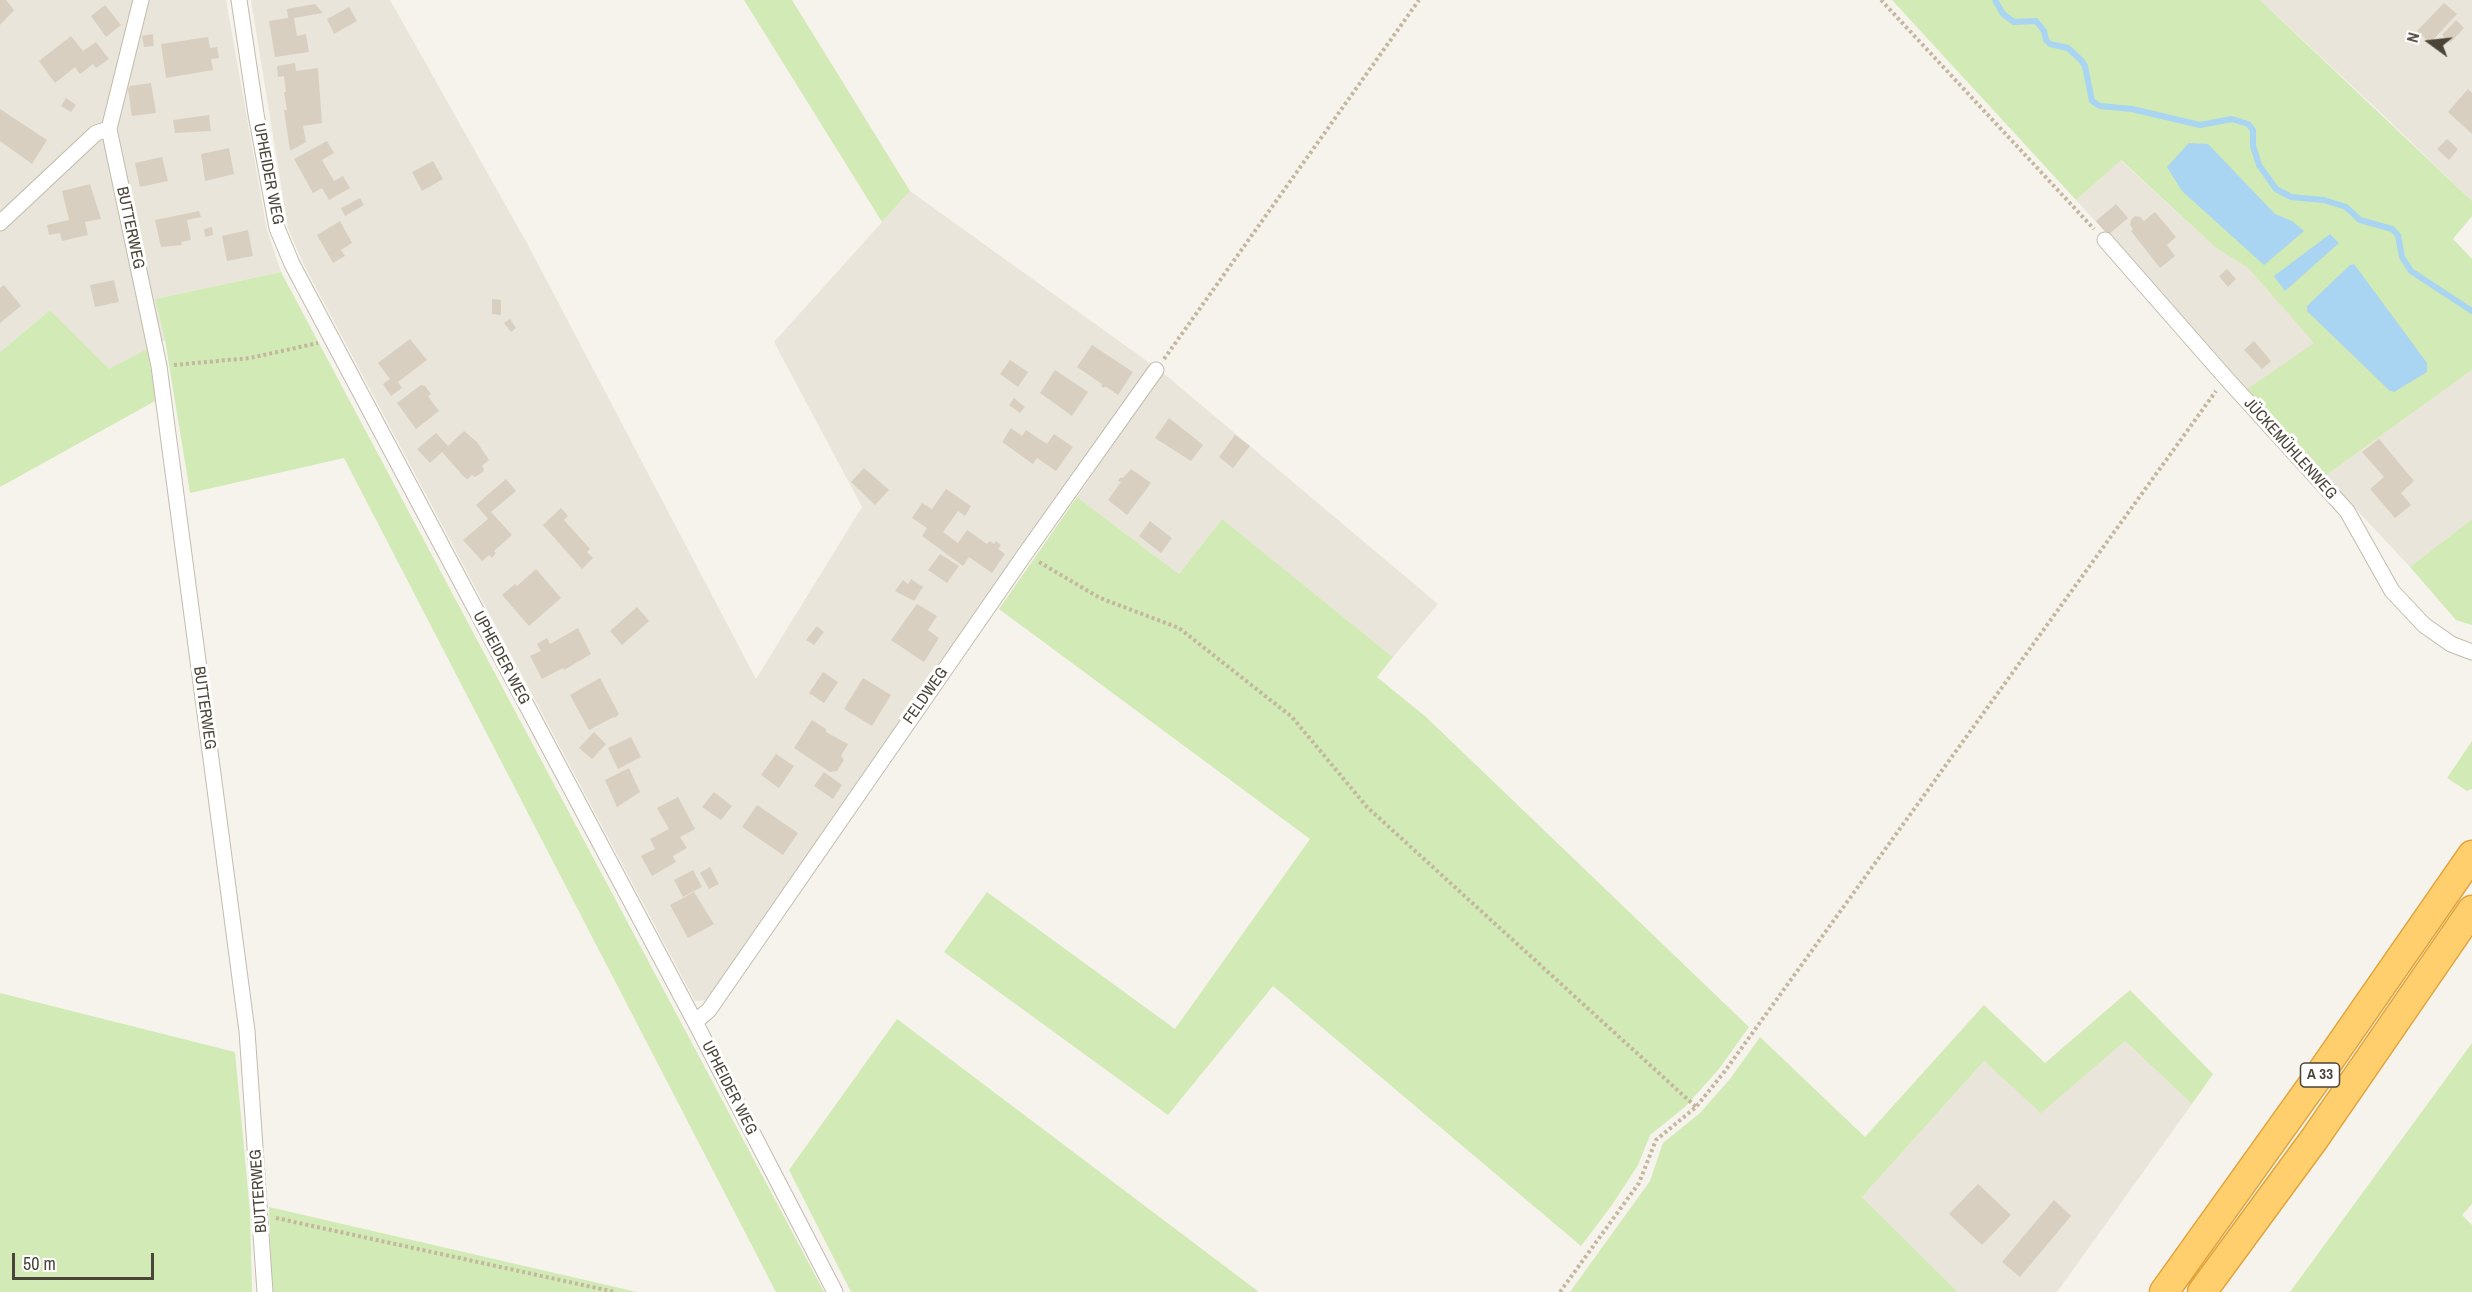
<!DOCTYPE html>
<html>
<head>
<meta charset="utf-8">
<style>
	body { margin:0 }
	#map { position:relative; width:2472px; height:1292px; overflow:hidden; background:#f6f3ec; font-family:"Archivo Narrow",sans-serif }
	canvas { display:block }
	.north { position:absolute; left:2400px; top:12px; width:60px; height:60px; -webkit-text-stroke:4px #fff; paint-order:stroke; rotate:285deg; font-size:16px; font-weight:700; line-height:24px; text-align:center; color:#4b4439 }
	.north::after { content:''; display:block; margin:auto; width:21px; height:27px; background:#4b4439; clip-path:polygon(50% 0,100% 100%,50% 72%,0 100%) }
	.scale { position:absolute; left:12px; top:1253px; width:142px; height:27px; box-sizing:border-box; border:3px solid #4b4439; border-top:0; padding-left:8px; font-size:18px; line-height:21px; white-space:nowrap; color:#4b4439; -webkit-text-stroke:4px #fff; paint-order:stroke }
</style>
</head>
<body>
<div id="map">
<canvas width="2472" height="1292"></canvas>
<div class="north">N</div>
<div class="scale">50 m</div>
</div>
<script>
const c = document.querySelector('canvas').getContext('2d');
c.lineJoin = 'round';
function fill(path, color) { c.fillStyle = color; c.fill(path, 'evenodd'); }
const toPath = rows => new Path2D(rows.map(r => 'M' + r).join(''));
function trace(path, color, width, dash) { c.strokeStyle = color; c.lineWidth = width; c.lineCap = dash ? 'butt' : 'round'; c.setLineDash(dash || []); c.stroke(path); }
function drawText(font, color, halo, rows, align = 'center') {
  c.font = font + ' "Archivo Narrow",sans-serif'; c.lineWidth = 6; c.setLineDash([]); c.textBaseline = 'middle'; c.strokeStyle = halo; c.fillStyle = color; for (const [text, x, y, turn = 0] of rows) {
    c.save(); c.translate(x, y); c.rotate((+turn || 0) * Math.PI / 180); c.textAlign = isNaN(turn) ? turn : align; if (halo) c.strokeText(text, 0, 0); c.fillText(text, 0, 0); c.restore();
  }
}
fill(toPath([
	[0,0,226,0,267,230,281,272,155,299,165,340,109,369,50,310,0,352],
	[251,0,390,0,528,245,756,679,862,507,774,342,910,191,1151,364,710,1000,695,1001,303,263,288,228],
	[2260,0,2472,0,2472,201,2380,112],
	[2120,160,2216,248,2248,268,2315,343,2247,389,2076,200],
	[2472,370,2472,519,2410,567,2325,476],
	[1162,372,1438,604,1393,657,1222,519,1179,574,1077,497],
	[2125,1041,2192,1104,2057,1292,1958,1292,1862,1197,1984,1061,2041,1112]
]), '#eae5da');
fill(toPath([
	[744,0,792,0,910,191,882,222],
	[1892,0,2260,0,2472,201,2472,216,2453,239,2472,259,2472,370,2325,476,2247,389,2314,343,2248,268,2216,248,2121,160,2076,200],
	[281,272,693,1045,824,1292,776,1292,344,458,190,493,165,340,155,299],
	[50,310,109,369,147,349,157,400,0,487,0,352],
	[1077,497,1179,574,1222,519,1393,657,1377,677,1426,717,1749,1027,1719,1069,1685,1107,1650,1135,1638,1165,1612,1205,1581,1246,1273,986,1168,1115,944,952,987,892,1175,1029,1310,839,999,609],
	[2472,519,2472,625,2456,620,2410,567],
	[2472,741,2472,789,2467,791,2447,778],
	[2130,990,2213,1074,2192,1104,2125,1041,2041,1113,1984,1061,1862,1197,1958,1292,1570,1292,1650,1181,1663,1143,1700,1113,1730,1079,1760,1037,1865,1137,1984,1005,2045,1063],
	[0,993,235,1052,250,1212,252,1292,0,1292],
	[897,1019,1259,1292,851,1292,789,1170],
	[2472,1043,2472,1204,2462,1215,2472,1225,2472,1292,2290,1292],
	[269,1207,637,1292,272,1292]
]), '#d2eab5');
fill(toPath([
	[2189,143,2208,144,2275,214,2292,221,2304,231,2264,265,2182,191,2167,167],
	[2330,234,2339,243,2285,291,2274,276],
	[2354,264,2427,363,2427,372,2394,392,2389,390,2307,311,2307,306,2350,265]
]), '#a9d4f2');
trace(toPath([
	[1995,0,2003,14,2014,22,2036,21,2044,31,2046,40,2050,44,2068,48,2081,60,2085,66,2092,101,2100,106,2132,109,2200,125,2232,119,2248,124,2253,130,2253,146,2259,165,2276,189,2291,197,2324,200,2346,207,2360,220,2392,229,2398,235,2402,257,2411,271,2472,311]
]), '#a9d4f2', 6);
fill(toPath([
	[0,0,6,0,14,10,0,25],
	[2444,3,2457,14,2430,43,2417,31],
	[315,4,323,13,294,18,297,36,306,34,309,52,275,57,269,21,288,18,287,9],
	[105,5,121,25,106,37,91,16],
	[349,7,357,21,334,34,327,19],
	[2456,20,2464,28,2450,43,2442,35],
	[153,34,154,46,144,47,142,36],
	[71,36,83,51,96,42,109,59,96,68,93,64,80,74,75,67,55,83,39,61],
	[208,37,210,48,217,47,219,58,211,59,213,70,166,78,161,44],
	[295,63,296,71,318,68,322,123,303,126,306,142,290,151,284,110,287,110,284,92,286,92,284,76,278,77,277,66],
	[151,83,156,113,132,116,128,89,130,86],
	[2468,89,2472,93,2472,134,2448,112],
	[66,98,76,105,71,112,61,106],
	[0,109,47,140,32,164,0,141],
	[209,115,211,131,175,133,173,120],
	[2447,139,2458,149,2449,160,2437,149],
	[327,141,334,153,322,160,334,181,343,176,350,188,329,200,322,188,313,193,294,159],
	[229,148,234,174,205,181,201,154],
	[162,157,168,181,140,187,135,163],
	[433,161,443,179,422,191,412,172],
	[90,184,101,219,85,222,88,235,62,241,60,233,49,235,47,225,69,220,62,191],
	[360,198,364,205,345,216,341,208],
	[2116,204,2128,218,2108,235,2096,221],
	[199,211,201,217,187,220,191,240,181,242,182,245,161,247,155,220],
	[2155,212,2176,237,2167,245,2175,256,2160,268,2131,231,2133,229,2130,225,2131,220,2135,216,2140,217,2144,221],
	[340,221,352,243,341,250,345,256,333,263,317,235],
	[212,227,213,235,205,237,204,229],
	[248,230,253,256,227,261,222,236],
	[2227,269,2236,279,2228,287,2219,276],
	[114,280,119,302,95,307,90,285],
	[4,285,21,306,0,323,0,288],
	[492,299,501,300,501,315,492,314],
	[510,319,516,328,511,332,504,323],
	[410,339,427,360,398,382,402,388,391,396,383,384,390,379,378,363],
	[2254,341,2271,361,2262,369,2244,350],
	[1092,345,1133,372,1118,395,1105,386,1104,388,1101,386,1102,384,1077,367],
	[1010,360,1028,372,1018,387,1000,374],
	[1055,370,1088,392,1072,416,1040,393],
	[421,385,425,386,431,394,428,396,439,411,416,429,397,403],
	[1014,398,1025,407,1020,413,1009,405],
	[1169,418,1203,445,1191,461,1155,438],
	[1011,428,1022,436,1026,430,1047,444,1054,434,1073,447,1056,471,1037,458,1033,464,1002,442],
	[464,431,477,442,489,460,482,466,484,469,483,472,475,477,472,475,468,479,465,478,442,452,430,463,417,449,436,433,448,446],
	[1235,435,1250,446,1233,468,1219,457],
	[2379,439,2414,481,2401,493,2411,505,2395,518,2370,489,2384,477,2362,452],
	[864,468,889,490,875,505,851,482],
	[1131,469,1151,483,1127,515,1108,500,1121,482,1118,481,1121,477,1123,478],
	[506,479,516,491,491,512,512,535,494,551,496,553,492,558,489,555,482,561,463,540,488,519,476,505],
	[946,489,971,506,965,516,958,511,943,532,958,543,967,530,987,544,990,541,994,544,996,541,1001,545,998,549,1005,554,992,573,969,557,963,566,922,536,927,528,912,518,922,503,932,509],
	[561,508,568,516,564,520,590,549,587,552,593,558,582,569,543,525],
	[1150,521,1172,538,1161,553,1139,536],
	[940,554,959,566,947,583,928,570],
	[536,569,561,598,529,626,502,595,515,584,517,586],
	[911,579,923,587,914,601,895,591,903,580,908,584],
	[917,604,937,616,928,630,939,638,924,662,891,640],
	[637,607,649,621,622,645,610,631],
	[817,626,824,632,814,645,806,640],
	[578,628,591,654,564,670,563,668,542,679,530,656,541,651,537,644,547,638,550,644],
	[823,672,838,682,824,703,809,693],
	[600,678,619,714,615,718,614,717,589,730,570,695],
	[863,678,891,695,872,726,844,709],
	[812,720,826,729,826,732,848,744,841,756,844,760,837,771,830,772,794,748],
	[594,732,606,744,592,759,579,748],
	[631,737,641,757,618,769,608,748],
	[776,754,794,766,779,788,761,775],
	[629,768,640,792,617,807,605,780],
	[824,772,842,785,833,799,814,786],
	[714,792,732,806,721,820,702,807],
	[678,797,695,829,680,837,687,848,673,856,676,862,652,876,641,856,655,849,650,839,669,829,657,808],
	[757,805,798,833,783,855,742,827],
	[710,867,719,884,709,889,700,873],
	[693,870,702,887,683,897,674,880],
	[694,892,714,924,688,938,670,905],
	[1978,1184,2011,1215,1982,1245,1949,1214],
	[2054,1200,2071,1216,2020,1277,2002,1262]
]), '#d8cfc1');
const minor = toPath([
	[141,0,109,129,159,366,247,1031,265,1292],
	[239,0,256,114,277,228,292,264,695,1022,835,1292],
	[0,223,96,133,109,129],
	[2105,240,2226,378,2347,511,2392,591,2424,625,2451,644,2472,652],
	[695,1022,709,1010,1025,554,1156,370]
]);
const motorway = toPath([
	[2164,1292,2320,1074,2472,855],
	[2202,1292,2315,1138,2472,910]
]);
trace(minor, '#c2bbae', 17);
trace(motorway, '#e0a43c', 31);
trace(toPath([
	[1881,0,2094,229],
	[1164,359,1419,0],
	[174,365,250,358,318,343],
	[1039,562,1100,598,1179,628,1292,717,1367,807,1696,1107],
	[276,1218,615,1292],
	[1560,1292,1639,1183,1656,1140,1696,1107,1725,1071,2216,391]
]), '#c4b79f', 4, [3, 3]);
trace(minor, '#fff', 15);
trace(motorway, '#ffcf6e', 28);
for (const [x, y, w] of [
	[2320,1075,39]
]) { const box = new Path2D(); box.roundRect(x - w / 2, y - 12, w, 24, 4.5); c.fillStyle = '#fff'; c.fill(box); trace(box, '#4b4439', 1.5); }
drawText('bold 15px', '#4b4439', null, [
	["A 33",2320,1075]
]);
drawText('16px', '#4b4439', '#fff', [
	["UPHEIDER WEG",268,174,79],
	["BUTTERWEG",130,228,78],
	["JÜCKEMÜHLENWEG",2290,449,48],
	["UPHEIDER WEG",501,658,62],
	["FELDWEG",926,696,-55],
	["BUTTERWEG",204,708,82],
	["UPHEIDER WEG",729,1088,63],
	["BUTTERWEG",259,1191,-94]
]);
</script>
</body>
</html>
